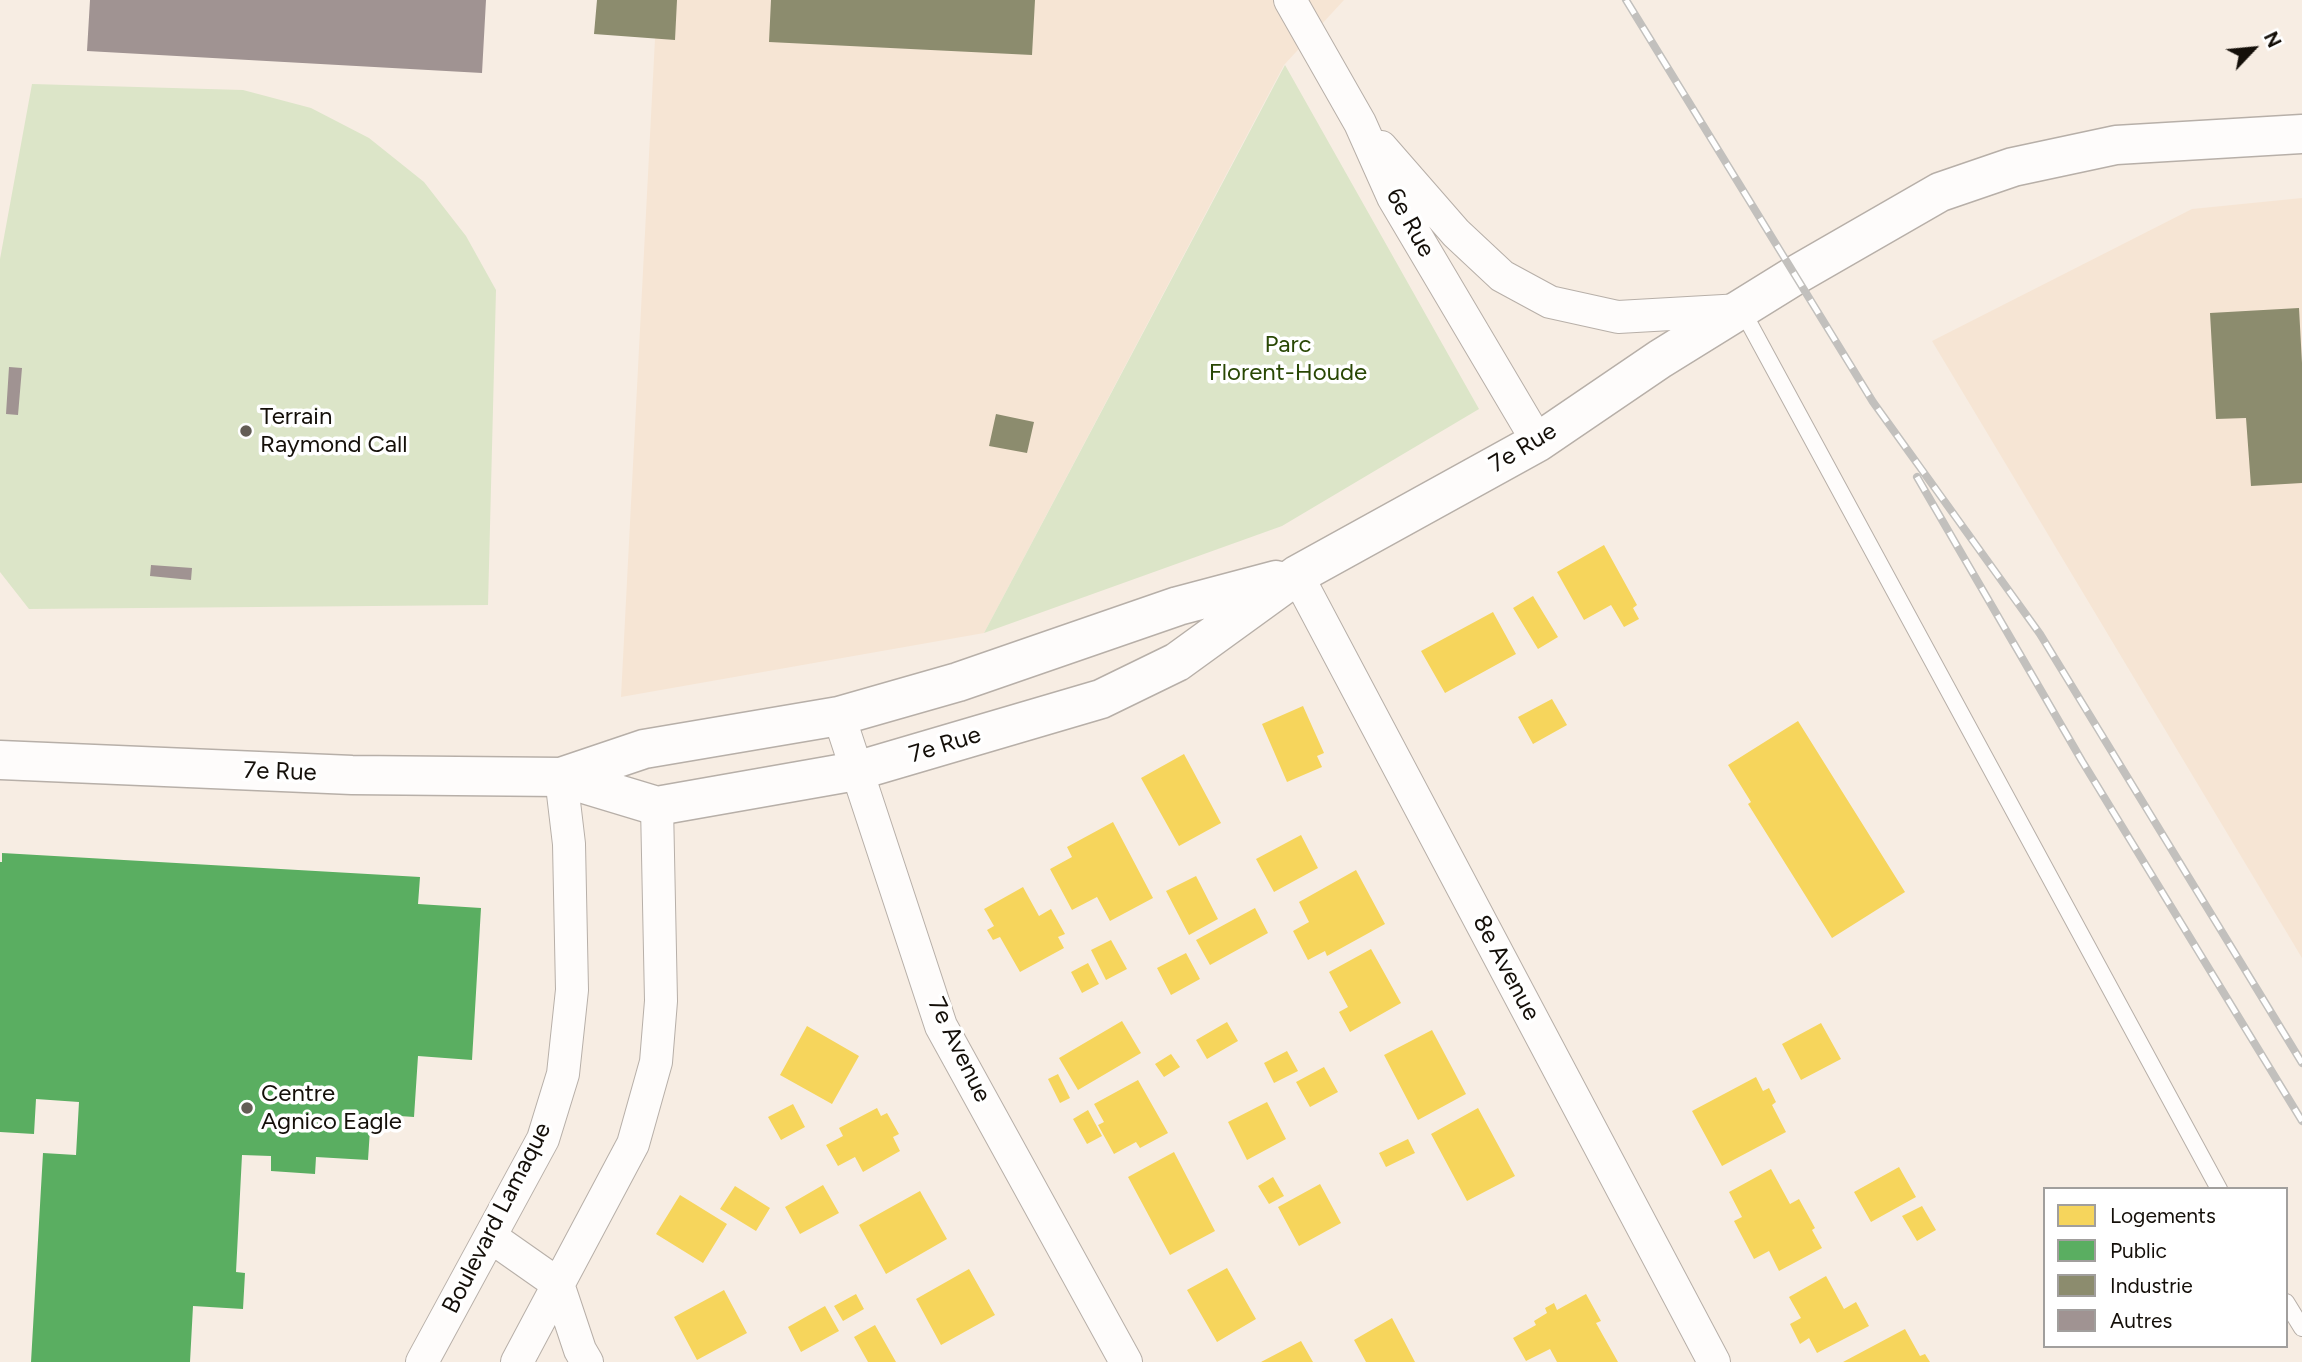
<!DOCTYPE html>
<html>
<head>
<meta charset="utf-8">
<style>
	body { margin:0 }
	#map { position:relative; width:2302px; height:1362px; overflow:hidden; background:#f7ede3; font-family:Figtree,sans-serif }
	canvas { display:block }
	.legend { position:absolute; left:2043px; top:1187px; width:245px; height:161px; box-sizing:border-box; background:#fff; border:2px solid #a19f9d; margin:0; padding:9px 12px; list-style:none; font-size:21px; color:#140f09 }
	.legend li { display:flex; align-items:center; gap:14px; height:35px }
	.legend b { width:35px; border:2px solid #a19f9d }
	.north { position:absolute; left:2218px; top:14px; width:70px; height:70px; -webkit-text-stroke:5px #fff; paint-order:stroke; rotate:64deg; font-size:19px; font-weight:700; line-height:28px; text-align:center; color:#140f09 }
	.north::after { content:''; display:block; margin:auto; width:24px; height:32px; background:#140f09; clip-path:polygon(50% 0,100% 100%,50% 72%,0 100%) }
</style>
</head>
<body>
<div id="map">
<canvas width="2302" height="1362"></canvas>
<ul class="legend">
<li><b style="height:19px;background:#f6d55c"></b>Logements</li>
<li><b style="height:19px;background:#5aae61"></b>Public</li>
<li><b style="height:19px;background:#8c8c6e"></b>Industrie</li>
<li><b style="height:19px;background:#a09392"></b>Autres</li>
</ul>
<div class="north">N</div>
</div>
<script>
const c = document.querySelector('canvas').getContext('2d');
c.lineJoin = 'round';
function fill(path, color) { c.fillStyle = color; c.fill(path, 'evenodd'); }
const toPath = rows => new Path2D(rows.map(r => 'M' + r).join(''));
function trace(path, color, width, dash) { c.strokeStyle = color; c.lineWidth = width; c.lineCap = dash ? 'butt' : 'round'; c.setLineDash(dash || []); c.stroke(path); }
function drawText(font, color, halo, rows, align = 'center') {
  c.font = font + ' Figtree,sans-serif'; c.lineWidth = 7; c.setLineDash([]); c.textBaseline = 'middle'; c.strokeStyle = halo; c.fillStyle = color; for (const [text, x, y, turn = 0] of rows) {
    c.save(); c.translate(x, y); c.rotate((+turn || 0) * Math.PI / 180); c.textAlign = isNaN(turn) ? turn : align; if (halo) c.strokeText(text, 0, 0); c.fillText(text, 0, 0); c.restore();
  }
}
fill(toPath([
	[657,0,1344,0,1284,65,984,633,621,697],
	[2302,198,2302,958,1932,341,2192,209]
]), '#f6e5d4');
fill(toPath([
	[1285,65,1479,409,1282,526,984,633],
	[32,84,243,90,311,108,369,138,424,182,466,236,496,290,488,605,29,609,0,572,0,259]
]), '#dce5c8');
fill(toPath([
	[1604,545,1637,605,1633,608,1639,619,1624,627,1611,605,1584,620,1557,572],
	[1533,596,1558,637,1538,649,1513,608],
	[1493,612,1516,654,1445,693,1421,651],
	[1552,699,1567,725,1533,744,1518,717],
	[1303,706,1324,753,1317,756,1322,767,1287,782,1262,724],
	[1798,721,1905,892,1832,938,1748,804,1751,802,1728,765],
	[1184,754,1221,823,1179,846,1141,778],
	[1113,822,1153,898,1110,921,1097,897,1072,910,1050,869,1072,857,1067,847],
	[1301,835,1318,868,1274,892,1256,859],
	[1356,870,1385,924,1327,956,1325,951,1308,960,1293,931,1309,922,1299,902],
	[1196,876,1218,919,1189,935,1166,891],
	[1023,887,1039,916,1051,909,1065,934,1058,937,1064,948,1020,972,1000,937,993,940,987,930,994,926,984,909],
	[1255,908,1268,933,1210,965,1196,940],
	[1111,940,1127,969,1106,980,1091,950],
	[1371,949,1401,1003,1350,1032,1339,1012,1348,1007,1329,972],
	[1186,953,1200,979,1171,995,1157,968],
	[1088,963,1099,984,1082,993,1071,972],
	[1122,1021,1141,1053,1078,1090,1059,1058],
	[1227,1022,1238,1041,1207,1059,1196,1040],
	[1821,1023,1841,1059,1801,1080,1782,1044],
	[807,1026,859,1056,832,1104,780,1075],
	[1432,1030,1466,1094,1418,1120,1384,1055],
	[1287,1051,1298,1071,1274,1083,1264,1063],
	[1171,1054,1180,1067,1164,1077,1155,1064],
	[1324,1067,1338,1092,1310,1107,1296,1082],
	[1058,1074,1070,1098,1060,1103,1048,1079],
	[1756,1077,1763,1091,1769,1088,1776,1102,1772,1105,1786,1132,1722,1166,1692,1111],
	[1138,1080,1168,1133,1140,1148,1136,1142,1114,1154,1098,1125,1104,1122,1094,1104],
	[1267,1102,1286,1139,1247,1160,1228,1122],
	[793,1104,805,1127,781,1140,768,1117],
	[877,1108,881,1116,887,1113,899,1134,893,1137,900,1151,863,1172,855,1157,838,1166,826,1145,843,1136,839,1128],
	[1478,1108,1515,1176,1467,1201,1431,1134],
	[1088,1110,1102,1136,1087,1144,1073,1119],
	[1408,1139,1415,1153,1386,1167,1379,1153],
	[1174,1152,1215,1231,1170,1255,1128,1177],
	[1899,1167,1916,1197,1871,1222,1854,1192],
	[1771,1169,1790,1204,1799,1199,1815,1228,1812,1230,1822,1248,1779,1271,1769,1251,1754,1259,1734,1221,1742,1217,1729,1192],
	[1273,1177,1284,1196,1269,1204,1258,1186],
	[1320,1184,1341,1223,1299,1246,1278,1207],
	[823,1185,839,1213,800,1234,785,1207],
	[735,1186,770,1208,756,1231,720,1209],
	[920,1191,947,1239,886,1274,859,1225],
	[680,1195,727,1224,703,1263,656,1234],
	[1922,1206,1936,1230,1917,1241,1902,1216],
	[1227,1268,1256,1319,1217,1342,1187,1290],
	[969,1269,995,1315,941,1345,916,1299],
	[1826,1276,1844,1309,1856,1302,1869,1326,1817,1353,1809,1338,1800,1344,1790,1324,1801,1318,1789,1297],
	[724,1290,747,1333,697,1360,674,1317],
	[856,1294,864,1309,843,1321,834,1306],
	[1586,1294,1601,1321,1596,1323,1618,1362,1557,1362,1550,1349,1526,1361,1513,1338,1536,1325,1534,1321,1547,1313,1545,1308,1554,1303,1557,1310],
	[825,1306,839,1331,801,1352,788,1327],
	[1392,1318,1415,1362,1366,1362,1354,1340],
	[875,1325,896,1362,868,1362,854,1337],
	[1905,1329,1920,1356,1925,1354,1930,1362,1843,1362],
	[1301,1341,1313,1362,1261,1362]
]), '#f6d55c');
fill(toPath([
	[2,853,420,877,418,904,481,908,472,1060,418,1056,414,1117,371,1114,368,1160,316,1157,315,1174,271,1171,271,1156,242,1155,236,1272,245,1273,243,1309,193,1306,190,1362,31,1362,43,1153,76,1155,79,1102,36,1099,34,1134,0,1132,0,862,2,862]
]), '#5aae61');
fill(toPath([
	[597,0,677,0,675,40,594,34],
	[771,0,1035,0,1032,55,769,42],
	[2299,308,2302,363,2302,483,2251,486,2246,418,2216,419,2210,313],
	[996,414,1034,422,1027,453,989,446]
]), '#8c8c6e');
fill(toPath([
	[90,0,486,0,482,73,87,51],
	[9,367,22,368,18,415,6,414],
	[151,565,192,568,191,580,150,576]
]), '#a09392');
const lane = toPath([
	[1742,310,2219,1189],
	[2286,1302,2302,1328]
]);
const street = toPath([
	[1290,0,1360,123,1393,197,1538,442],
	[1381,147,1456,233,1502,276,1550,302,1618,317,1741,310],
	[1297,575,1714,1362],
	[839,716,941,1026,1126,1362],
	[491,1237,558,1284,580,1350,587,1362],
	[422,1362,543,1139,563,1074,572,990,569,844,561,777],
	[517,1362,633,1144,656,1062,661,1001,657,806]
]);
const secondary = toPath([
	[0,760,352,775,561,777,657,806,856,771,1101,699,1177,662,1297,575,1538,442,1660,359,1794,276,1940,192,2013,167,2116,145,2302,134],
	[561,777,644,749,839,716,958,682,1178,606,1276,580]
]);
trace(lane, '#b7afa8', 18);
trace(street, '#b7afa8', 34);
trace(secondary, '#b7afa8', 41);
trace(lane, '#fefcfb', 16);
trace(street, '#fefcfb', 32);
trace(secondary, '#fefcfb', 38);
const rail = toPath([
	[1626,0,1873,402,2040,634,2302,1063],
	[1917,477,2082,761,2302,1121]
]);
trace(rail, '#c2c0bd', 8);
trace(rail, '#fff', 5, [16]);
for (const [x, y, r, color] of [
	[246,431,7,"#635d55"],
	[247,1108,7,"#635d55"]
]) { const dot = new Path2D(); dot.arc(x, y, r, 0, 2 * Math.PI); c.fillStyle = color; c.fill(dot); trace(dot, '#fff', 2.5); }
drawText('24px', '#140f09', '#fff', [
	["6e Rue",1410,223,61],
	["7e Rue",1523,448,-31],
	["7e Rue",945,745,-17],
	["7e Rue",280,772,2],
	["8e Avenue",1506,968,62],
	["7e Avenue",959,1050,64],
	["Boulevard Lamaque",497,1218,-63]
]);
drawText('24px', '#294704', '#fff', [
	["Parc",1288,345],
	["Florent-Houde",1288,373]
]);
drawText('24px', '#140f09', '#fff', [
	["Terrain",260,417],
	["Raymond Call",260,445],
	["Centre",261,1094],
	["Agnico Eagle",261,1122]
], 'left');
</script>
</body>
</html>
